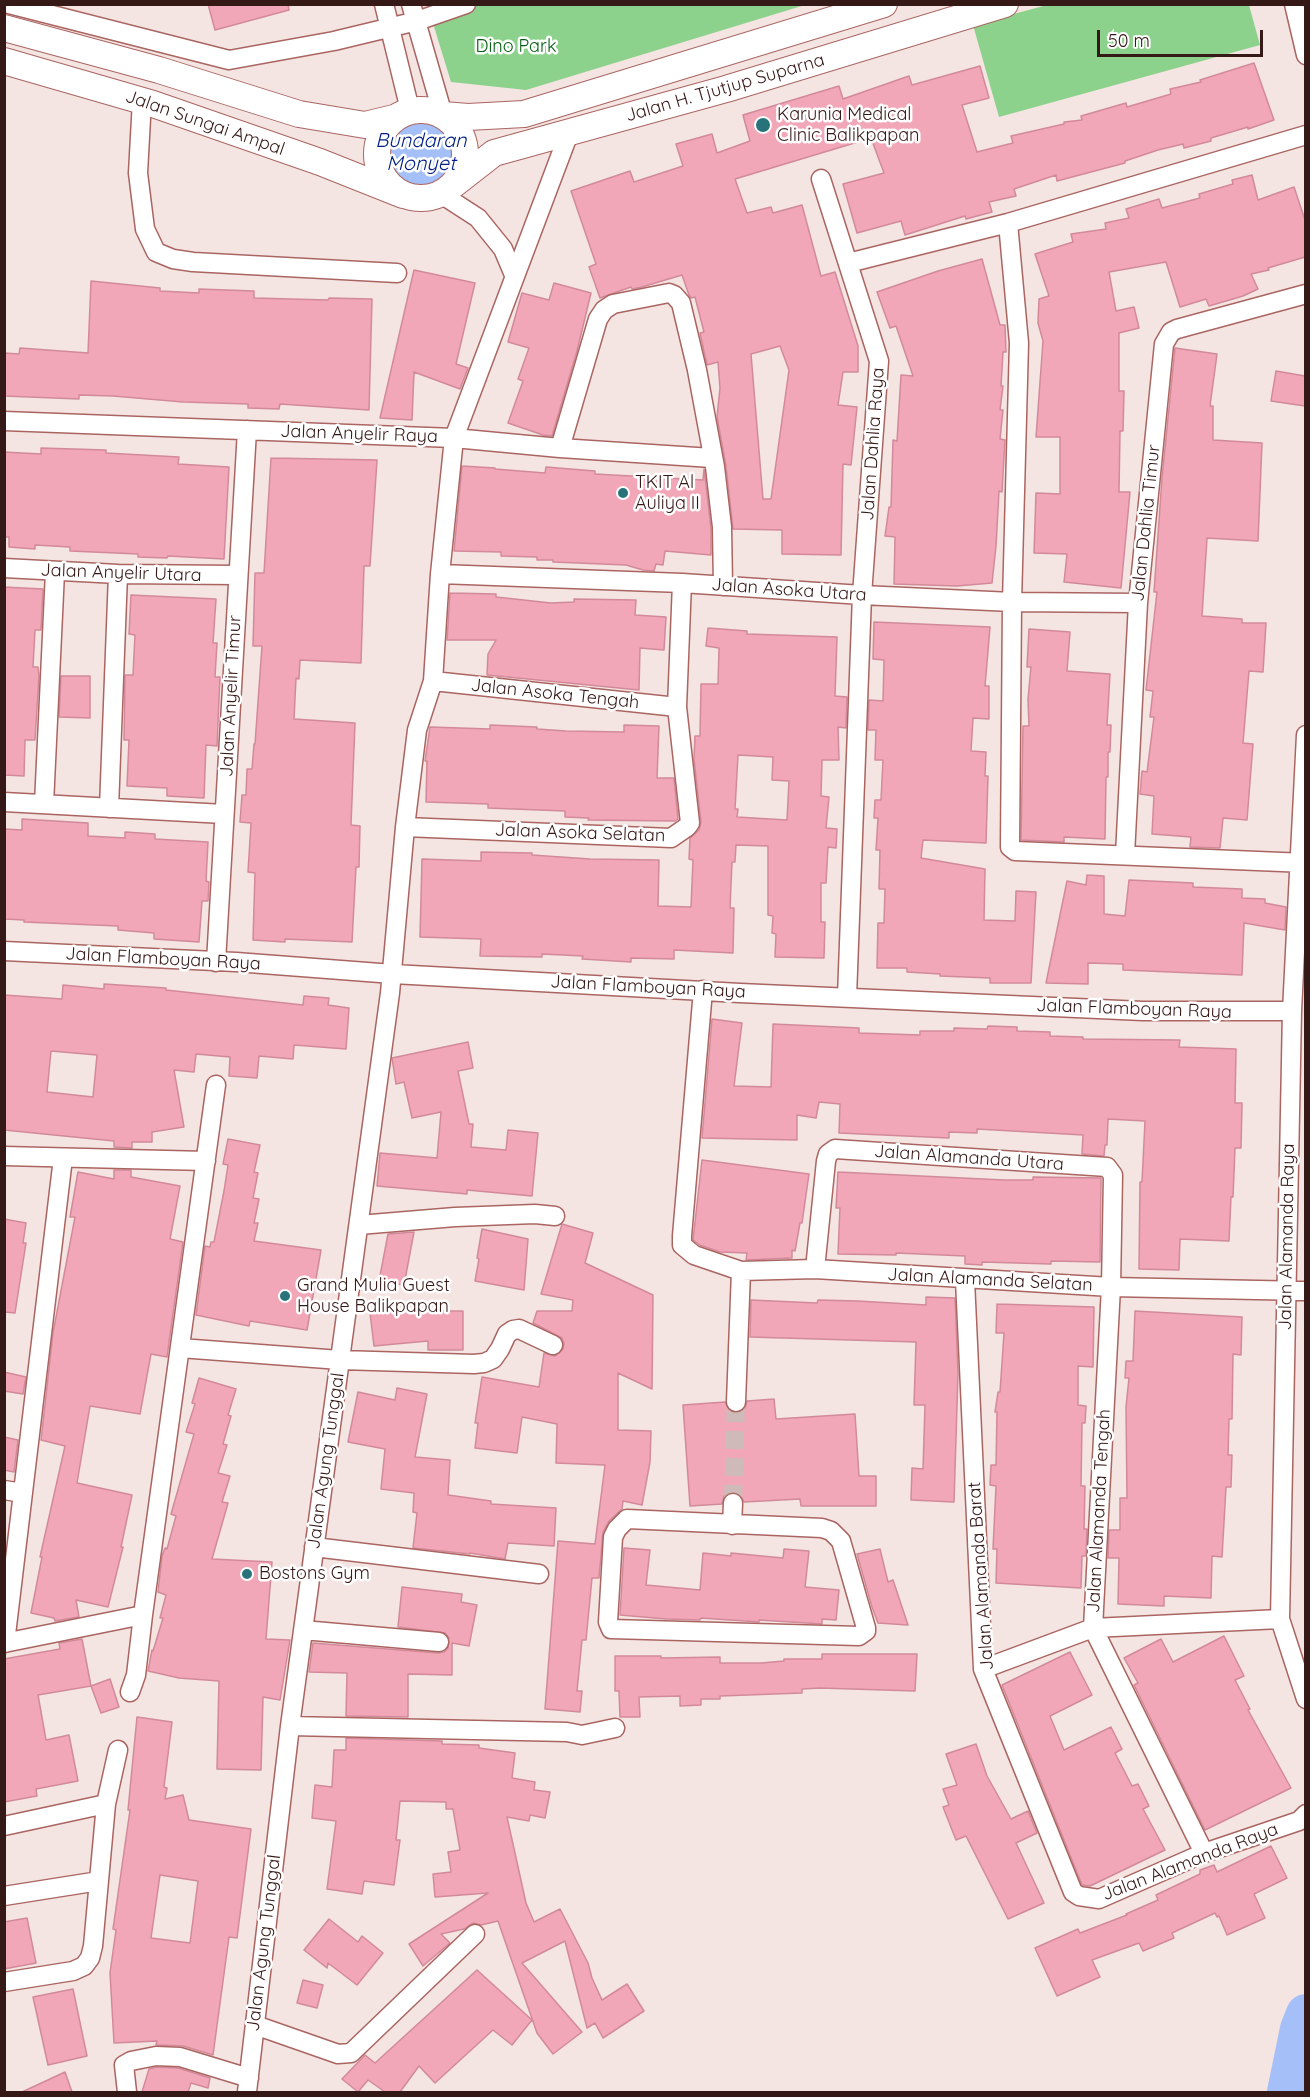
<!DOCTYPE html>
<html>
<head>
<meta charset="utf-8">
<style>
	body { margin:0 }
	#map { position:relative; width:1310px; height:2097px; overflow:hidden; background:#f4e4e2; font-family:Quicksand,sans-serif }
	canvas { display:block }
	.frame { position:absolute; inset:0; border:6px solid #351917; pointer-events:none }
	.scale { position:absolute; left:1097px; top:30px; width:166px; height:27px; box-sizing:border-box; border:3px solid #351917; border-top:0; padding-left:8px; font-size:18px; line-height:21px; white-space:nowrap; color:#351917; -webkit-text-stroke:4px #fff; paint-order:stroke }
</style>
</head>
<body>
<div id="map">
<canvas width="1310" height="2097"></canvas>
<div class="frame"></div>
<div class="scale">50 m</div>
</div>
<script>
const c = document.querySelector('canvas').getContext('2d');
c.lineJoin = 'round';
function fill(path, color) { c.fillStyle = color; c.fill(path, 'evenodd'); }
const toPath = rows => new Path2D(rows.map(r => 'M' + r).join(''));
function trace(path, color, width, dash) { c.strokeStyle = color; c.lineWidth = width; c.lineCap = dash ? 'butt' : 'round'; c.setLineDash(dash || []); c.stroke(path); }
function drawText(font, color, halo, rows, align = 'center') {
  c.font = font + ' Quicksand,sans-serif'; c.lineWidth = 5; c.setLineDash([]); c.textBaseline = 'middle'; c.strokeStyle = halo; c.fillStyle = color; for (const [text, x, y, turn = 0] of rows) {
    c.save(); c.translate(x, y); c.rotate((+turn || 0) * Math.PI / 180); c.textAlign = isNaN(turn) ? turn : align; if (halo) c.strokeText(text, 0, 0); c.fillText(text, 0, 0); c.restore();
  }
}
fill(toPath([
	[479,4,805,5,526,90,451,82,432,20],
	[1047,5,1249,5,1260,45,999,117,973,25]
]), '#8dd28c');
const water = toPath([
	'382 153a39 39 0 1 1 78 0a39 39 0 1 1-78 0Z'
]);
fill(water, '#a5c0f8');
trace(water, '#838eb4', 1.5);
trace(toPath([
	[1287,2092,1300,2029,1306,2014]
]), '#a5c0f8', 40);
const building = toPath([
	[208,4,288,4,289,10,215,30,208,4],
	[1254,63,1274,120,1248,129,1248,127,1211,138,1211,141,1184,148,1183,144,1158,150,1125,161,1125,163,1057,181,1056,175,1014,189,1016,196,989,202,992,212,966,219,965,216,905,235,901,221,857,233,843,184,884,173,871,138,735,179,747,213,771,207,773,213,802,205,821,276,835,272,858,346,858,372,843,372,838,405,857,407,851,465,843,464,841,555,782,554,782,530,733,529,726,466,717,417,720,388,718,362,707,365,700,333,704,332,695,297,691,298,689,295,682,275,642,287,632,289,631,287,600,298,589,267,596,264,571,191,630,171,634,182,683,166,676,144,712,134,717,153,750,141,743,115,839,86,843,99,909,76,912,85,980,66,989,98,962,105,977,152,1013,143,1011,136,1064,124,1064,122,1082,120,1081,116,1126,103,1127,107,1171,94,1170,89,1201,82,1200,80,1254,63],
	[780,346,789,370,771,499,763,499,751,354,780,346],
	[1252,175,1258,200,1294,187,1305,220,1305,257,1268,268,1269,270,1251,274,1258,289,1243,296,1209,306,1206,299,1180,307,1166,262,1109,272,1116,311,1134,307,1139,328,1119,333,1119,391,1124,391,1123,431,1120,431,1119,492,1130,492,1121,588,1064,582,1067,554,1034,553,1036,493,1060,494,1060,437,1036,437,1043,341,1038,323,1039,299,1049,296,1035,254,1073,242,1071,234,1106,229,1105,223,1129,218,1126,209,1159,199,1162,208,1200,198,1199,194,1233,184,1232,180,1252,175],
	[982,259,1000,325,1005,325,1006,352,1003,352,1001,386,1003,386,1000,410,1003,410,1000,439,1005,440,1002,492,999,491,996,546,992,583,957,586,894,584,895,537,885,536,889,507,891,507,893,440,897,441,901,375,913,376,896,326,890,328,877,292,938,271,982,259],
	[414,270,475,283,456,364,468,368,460,389,414,372,412,420,380,418,414,270],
	[91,281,160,288,160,291,199,293,199,289,254,291,254,298,328,300,329,298,372,299,369,410,280,404,279,409,248,408,248,404,183,402,113,396,79,395,79,399,4,396,4,353,19,354,20,348,88,353,91,281],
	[554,283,591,293,577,351,552,436,543,435,508,423,523,381,518,379,529,348,508,342,522,293,549,300,554,283],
	[1175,348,1217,354,1210,406,1213,406,1213,440,1262,443,1258,541,1207,538,1202,616,1242,619,1242,623,1266,623,1263,672,1249,671,1243,743,1253,744,1247,820,1223,818,1220,848,1190,847,1191,837,1152,834,1154,796,1140,794,1142,771,1147,772,1154,717,1150,717,1153,691,1146,690,1157,592,1154,592,1162,478,1175,348],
	[1276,371,1305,376,1305,406,1271,401,1276,371],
	[41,448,106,450,106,453,179,457,178,464,229,467,224,559,168,556,167,558,138,557,138,554,70,551,70,547,35,545,35,549,9,547,9,537,4,537,4,452,41,454,41,448],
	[271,458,377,460,370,566,364,566,361,663,300,660,299,679,296,678,294,719,355,723,351,825,360,826,359,867,356,867,352,942,285,939,285,942,253,940,255,873,248,872,251,823,240,822,242,795,246,795,247,769,252,769,254,744,255,744,262,646,253,646,255,573,264,573,271,458],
	[462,466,495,468,495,469,545,473,546,467,595,471,595,474,703,480,704,469,711,528,711,555,665,551,663,565,656,564,654,571,643,570,626,565,553,562,553,560,537,560,537,557,501,556,501,552,454,551,462,466],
	[4,587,43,589,41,630,35,630,33,667,38,667,39,676,35,740,25,740,24,776,4,775,4,587],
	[450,593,496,594,496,597,551,603,574,602,574,599,636,600,635,615,666,617,664,650,640,648,639,690,487,675,488,654,496,640,447,640,450,593],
	[131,595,216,599,213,643,217,643,215,677,220,677,217,746,206,745,204,798,167,796,167,788,127,786,129,740,124,740,125,675,133,675,135,635,129,634,131,595],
	[874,622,990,627,985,686,989,686,989,719,973,718,971,751,986,752,985,776,988,776,986,843,923,840,921,858,985,869,984,920,1015,921,1016,891,1036,892,1031,983,990,983,990,978,940,976,940,974,907,972,907,968,877,968,878,923,884,923,885,889,879,889,880,850,876,850,878,818,874,818,875,800,881,800,883,760,875,760,876,730,868,730,869,700,883,701,884,660,873,659,874,622],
	[708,628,747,631,747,634,837,637,835,696,847,697,846,728,838,727,839,760,822,760,821,796,829,797,826,828,837,829,836,848,828,847,826,883,821,883,821,922,825,922,824,958,775,957,776,934,772,933,773,916,768,915,768,846,736,845,735,862,732,862,730,908,734,908,733,953,674,950,674,959,631,958,631,962,582,959,583,956,542,954,542,957,480,956,481,939,420,937,422,859,481,861,481,852,532,853,532,855,590,859,659,860,658,906,691,907,693,860,689,859,690,838,699,830,701,822,694,759,695,736,700,736,701,684,718,684,719,648,706,646,708,628],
	[738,755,773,757,772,780,789,781,787,820,737,817,738,809,735,809,738,755],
	[1029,629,1070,632,1067,671,1110,674,1107,725,1111,725,1110,752,1108,752,1108,777,1106,777,1105,839,1064,837,1064,842,1021,840,1023,726,1029,726,1028,699,1031,667,1027,667,1029,629],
	[61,676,90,676,90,718,59,717,61,676],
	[490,725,537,727,537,729,566,731,624,732,624,725,659,726,657,778,674,778,678,819,675,821,588,820,589,818,565,817,565,811,488,808,488,804,426,802,427,761,425,761,430,727,490,729,490,725],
	[22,819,88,823,88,836,125,838,125,832,155,834,155,839,208,842,206,881,209,882,208,901,202,901,199,942,154,939,154,933,118,930,118,926,24,922,24,920,4,919,4,829,22,830,22,819],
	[1087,875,1104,876,1104,914,1125,916,1129,880,1193,883,1193,887,1242,889,1242,898,1265,899,1265,903,1286,907,1285,930,1244,923,1242,975,1123,970,1123,964,1088,963,1088,984,1046,983,1067,881,1086,885,1087,875],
	[104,984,166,988,166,990,303,1005,304,996,329,998,328,1005,349,1008,346,1049,294,1045,293,1059,259,1056,257,1078,229,1076,230,1057,196,1054,194,1072,174,1070,184,1127,152,1132,152,1142,132,1142,132,1148,114,1147,114,1141,4,1130,4,995,62,999,63,985,104,989,104,984],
	[51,1051,97,1055,93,1097,47,1092,51,1051],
	[712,1019,742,1023,734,1086,771,1087,773,1024,859,1028,859,1033,920,1035,920,1031,954,1031,954,1028,987,1029,988,1026,1017,1027,1017,1031,1050,1032,1050,1036,1083,1037,1083,1039,1180,1040,1179,1047,1236,1049,1235,1103,1242,1103,1241,1148,1235,1148,1233,1197,1231,1197,1229,1241,1180,1239,1179,1270,1139,1269,1140,1182,1142,1182,1145,1121,1108,1119,1107,1145,1105,1145,1104,1156,1082,1154,1083,1135,977,1129,977,1133,949,1132,949,1138,839,1133,840,1104,819,1102,816,1118,797,1115,797,1140,702,1138,712,1019],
	[468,1042,473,1068,458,1071,469,1124,473,1124,471,1147,506,1150,508,1130,538,1133,532,1196,467,1190,467,1194,377,1186,380,1153,437,1158,441,1112,412,1118,404,1082,396,1084,392,1058,468,1042],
	[228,1139,260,1145,254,1172,258,1173,253,1198,259,1199,254,1223,258,1223,254,1241,321,1250,307,1330,250,1321,249,1326,196,1315,205,1246,210,1247,211,1242,214,1242,224,1191,228,1165,223,1164,228,1139],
	[702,1160,809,1174,802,1223,800,1223,795,1251,792,1250,792,1258,746,1260,747,1253,720,1252,700,1245,693,1240,702,1160],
	[114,1170,131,1170,131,1177,180,1186,170,1239,183,1242,167,1357,151,1354,140,1414,90,1406,77,1483,132,1495,121,1547,123,1547,108,1607,76,1600,79,1617,55,1621,54,1618,31,1613,42,1557,40,1557,65,1446,41,1440,53,1333,75,1217,70,1217,78,1172,114,1179,114,1170],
	[838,1172,1004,1180,1033,1180,1033,1177,1101,1178,1100,1262,1051,1261,1051,1264,982,1262,982,1265,965,1264,965,1256,896,1253,896,1255,838,1254,840,1208,836,1208,838,1172],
	[4,1219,26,1223,23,1243,26,1243,15,1313,4,1312,4,1219],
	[562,1224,593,1233,585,1263,653,1295,652,1389,618,1373,618,1430,651,1431,650,1462,642,1505,623,1501,622,1509,609,1521,603,1532,599,1578,592,1578,586,1640,582,1640,577,1691,582,1691,580,1712,545,1709,558,1541,595,1544,605,1465,556,1463,557,1424,522,1417,517,1453,475,1448,478,1423,475,1423,482,1377,539,1387,544,1353,555,1356,563,1349,564,1343,562,1338,533,1323,537,1311,572,1311,573,1300,541,1294,562,1224],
	[482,1229,528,1239,524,1290,475,1281,479,1259,477,1258,482,1229],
	[414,1232,404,1285,379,1281,388,1234,414,1232],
	[926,1297,955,1298,958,1373,954,1502,911,1500,912,1468,923,1469,925,1405,914,1405,916,1342,750,1337,751,1300,817,1303,818,1300,858,1301,926,1305,926,1297],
	[997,1304,1094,1307,1093,1367,1078,1366,1078,1405,1086,1406,1085,1423,1082,1423,1081,1486,1085,1486,1084,1529,1087,1529,1086,1556,1082,1556,1081,1588,996,1583,997,1549,993,1549,996,1486,990,1485,991,1465,996,1465,997,1412,995,1412,998,1392,1000,1392,1004,1333,996,1333,997,1304],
	[417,1309,417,1311,463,1311,463,1350,428,1350,428,1341,374,1346,370,1313,417,1309],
	[1135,1311,1242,1317,1241,1355,1233,1354,1232,1419,1229,1419,1228,1455,1232,1455,1231,1487,1226,1487,1222,1557,1212,1556,1211,1598,1164,1596,1164,1606,1118,1604,1119,1558,1108,1558,1109,1530,1120,1530,1120,1498,1127,1498,1126,1407,1129,1378,1125,1378,1126,1361,1133,1361,1135,1311],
	[4,1372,26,1377,23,1394,4,1391,4,1372],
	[199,1378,236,1389,228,1415,231,1416,223,1444,227,1445,218,1473,230,1476,222,1502,228,1503,212,1559,272,1562,266,1639,290,1640,280,1700,263,1697,261,1770,217,1769,219,1681,179,1678,148,1671,152,1650,153,1651,163,1618,160,1618,166,1595,158,1592,162,1556,165,1548,167,1549,176,1516,171,1514,194,1434,186,1432,195,1404,192,1403,199,1378],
	[397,1388,427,1394,415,1457,450,1460,448,1495,491,1501,491,1504,556,1508,554,1546,508,1543,505,1559,470,1553,470,1554,413,1548,417,1513,413,1512,414,1493,381,1489,385,1449,348,1442,358,1392,395,1400,397,1388],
	[774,1399,776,1419,855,1414,859,1476,876,1476,876,1506,801,1506,800,1499,744,1502,740,1494,733,1492,724,1496,722,1504,690,1506,683,1405,725,1402,730,1411,736,1413,745,1408,747,1401,774,1399],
	[4,1437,18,1440,14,1472,4,1470,4,1437],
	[624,1548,650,1550,646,1585,700,1590,703,1553,731,1556,731,1553,783,1558,784,1549,809,1551,805,1587,839,1590,836,1620,822,1619,822,1624,759,1620,759,1622,701,1618,700,1620,666,1619,620,1615,624,1548],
	[880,1549,888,1582,893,1580,908,1625,878,1623,872,1607,857,1554,880,1549],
	[402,1587,462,1594,461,1602,477,1605,469,1646,452,1643,452,1675,408,1674,408,1717,346,1716,347,1673,309,1672,313,1643,438,1653,444,1652,448,1648,449,1638,445,1633,398,1627,402,1587],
	[1224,1636,1244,1676,1235,1680,1250,1709,1248,1710,1291,1788,1205,1830,1134,1685,1138,1683,1124,1658,1161,1639,1173,1662,1224,1636],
	[82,1639,91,1686,38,1695,46,1740,69,1735,78,1781,36,1789,37,1796,4,1802,4,1659,60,1649,59,1643,82,1639],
	[1070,1652,1092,1695,1050,1716,1064,1750,1111,1727,1122,1749,1115,1753,1132,1786,1138,1784,1149,1806,1143,1809,1165,1850,1090,1886,1082,1885,1002,1685,1070,1652],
	[822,1654,917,1654,915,1691,820,1688,802,1689,802,1693,720,1696,720,1699,701,1699,701,1705,680,1706,680,1696,639,1697,640,1717,620,1717,619,1691,615,1691,615,1656,661,1656,661,1658,720,1657,720,1663,761,1663,784,1661,784,1659,822,1659,822,1654],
	[110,1679,119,1707,101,1713,91,1686,110,1679],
	[137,1717,172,1722,164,1787,167,1788,165,1799,183,1795,189,1820,251,1829,237,1938,229,1937,213,2055,183,2046,156,2045,157,2041,114,2043,110,1973,116,1930,113,1929,130,1810,128,1810,137,1717],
	[160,1875,198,1881,190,1943,151,1938,160,1875],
	[346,1738,442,1741,442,1744,479,1745,479,1748,515,1753,512,1778,535,1782,534,1790,550,1792,545,1818,530,1815,529,1821,507,1817,526,1903,534,1922,560,1909,588,1963,592,1978,602,2000,627,1984,644,2011,603,2038,595,2023,587,2028,565,1941,522,1963,582,2032,553,2054,537,2033,498,1921,481,1925,473,1923,464,1929,441,1934,450,1943,423,1966,409,1944,488,1893,435,1897,433,1874,451,1872,448,1852,460,1850,453,1809,446,1809,446,1802,400,1801,396,1840,400,1840,394,1885,364,1881,362,1894,327,1889,336,1821,312,1818,315,1785,332,1787,334,1750,346,1750,346,1738],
	[976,1744,987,1776,1011,1819,1028,1811,1037,1833,1016,1843,1044,1903,1008,1919,966,1836,956,1840,943,1807,949,1805,943,1789,957,1785,946,1754,976,1744],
	[1271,1846,1287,1878,1254,1894,1265,1918,1227,1935,1219,1916,1217,1917,1215,1913,1172,1933,1174,1938,1143,1951,1139,1943,1092,1960,1100,1977,1057,1996,1035,1948,1078,1929,1080,1933,1127,1915,1126,1914,1158,1900,1156,1895,1200,1874,1200,1870,1214,1865,1217,1872,1271,1846],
	[27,1918,36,1963,4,1969,4,1922,27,1918],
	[329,1919,358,1942,362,1936,383,1953,357,1985,328,1963,327,1968,304,1950,329,1919],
	[477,1970,532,2020,512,2045,493,2030,435,2083,419,2066,400,2092,385,2092,368,2080,358,2092,342,2079,365,2055,375,2063,477,1970],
	[303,1980,323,1985,317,2008,297,2003,303,1980],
	[73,1989,87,2056,48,2065,33,1997,73,1989],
	[157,2067,178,2068,210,2078,208,2088,191,2083,188,2092,142,2092,149,2069,157,2067],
	[65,2072,72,2092,22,2092,65,2072]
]);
fill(building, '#f2a7b8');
trace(building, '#d28a9b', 1.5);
trace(toPath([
	[733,1503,736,1402]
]), '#cebbb9', 18, [18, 9]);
const minor = toPath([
	[9,4,229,60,334,41,417,21,466,4],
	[384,4,410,110],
	[411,4,443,115],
	[1294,4,1306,55],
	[142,100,138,173,145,229,156,252,173,259,193,262,397,273],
	[821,179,879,361,862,595,847,997],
	[441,194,478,218,503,249,514,275],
	[1008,223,1019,343,1012,602,1010,847,1015,851,1306,863],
	[848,263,1008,223,1306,135],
	[4,421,454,438,560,448,712,458],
	[560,448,598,319,604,310,613,304,669,293,674,295,681,303,697,370,715,467,722,527,723,586],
	[4,568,118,574,238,575],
	[440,574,682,583,862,595,1012,602,1138,603],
	[433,681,677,707],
	[1306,735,1292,1011,1280,1619,1306,1699],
	[4,802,224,814],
	[44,804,55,572],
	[109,808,118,574],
	[405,827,671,838,687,827,690,823,677,707,682,583],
	[1125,855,1138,603,1164,344,1171,332,1177,329,1306,294],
	[4,951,236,962,393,974,740,993,1143,1011,1292,1011],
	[216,962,247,430],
	[703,990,682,1236,682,1245,694,1255,741,1271,815,1269,1111,1287,1306,1291],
	[4,1156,206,1161],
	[359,1225,455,1217,535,1214,555,1216],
	[815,1269,826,1161,828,1154,835,1149,1107,1167,1113,1175,1111,1287,1093,1628,1204,1853],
	[965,1280,983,1669,1073,1892,1079,1896,1099,1899,1204,1853,1299,1821,1306,1814],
	[180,1348,340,1360,474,1364,484,1363,493,1359,500,1349,507,1334,513,1330,519,1329,553,1345],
	[736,1402,741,1271],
	[4,1490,23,1493],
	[627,1519,822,1528,831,1531,841,1541,866,1628,866,1631,859,1636,611,1629,608,1622,613,1537,617,1529,627,1519],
	[732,1525,733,1503],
	[314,1547,539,1574],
	[303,1630,439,1642],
	[4,1643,143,1615],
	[5,1643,63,1158],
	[983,1669,1093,1628,1280,1619],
	[130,1692,136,1675,143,1615,216,1085],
	[290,1726,567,1732,582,1735,615,1728],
	[4,1826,106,1804],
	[4,1896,99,1881],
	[4,1982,73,1971,84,1966,90,1958,93,1946,106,1804,118,1750],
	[255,2025,338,2054,351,2053,475,1934],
	[127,2092,124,2065,131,2061,156,2056,180,2057,249,2078],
	[247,2092,290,1726,390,993,405,827,417,730,433,681,440,574,454,438,569,133]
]);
const secondary = toPath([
	[4,28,159,70,299,114,365,125,394,118],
	[4,61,153,104,320,162,403,195],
	'377 154a44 44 0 1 1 88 0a44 44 0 1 1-88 0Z',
	[443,115,468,117,524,114,884,4],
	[453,185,494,153,726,89,1005,4]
]);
trace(minor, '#aa6561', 21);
trace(secondary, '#aa6561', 28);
trace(minor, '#fff', 18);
trace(secondary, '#fff', 26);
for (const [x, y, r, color] of [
	[763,125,8,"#287279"],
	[623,493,6,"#287279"],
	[285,1296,6,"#287279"],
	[247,1574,6,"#287279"]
]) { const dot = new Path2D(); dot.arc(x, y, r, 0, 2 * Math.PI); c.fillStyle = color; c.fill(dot); trace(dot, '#fff', 2); }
drawText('18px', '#005f10', '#fff', [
	["Dino Park",516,47]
]);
drawText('18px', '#351917', '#fff', [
	["Jalan H. Tjutjup Suparna",725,88,-16],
	["Jalan Sungai Ampal",205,123,19],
	["Jalan Anyelir Raya",359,434,2],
	["Jalan Dahlia Raya",873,444,-86],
	["Jalan Dahlia Timur",1146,523,-84],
	["Jalan Anyelir Utara",121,573,2],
	["Jalan Asoka Utara",789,590,4],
	["Jalan Asoka Tengah",555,694,6],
	["Jalan Anyelir Timur",231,696,-87],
	["Jalan Asoka Selatan",580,833,2],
	["Jalan Flamboyan Raya",163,959,3],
	["Jalan Flamboyan Raya",648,987,3],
	["Jalan Flamboyan Raya",1134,1009,2],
	["Jalan Alamanda Utara",969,1158,4],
	["Jalan Alamanda Raya",1287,1237,-89],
	["Jalan Alamanda Selatan",990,1280,3],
	["Jalan Agung Tunggal",326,1461,-82],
	["Jalan Alamanda Tengah",1099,1511,-87],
	["Jalan Alamanda Barat",981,1576,-94],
	["Jalan Alamanda Raya",1190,1862,-21],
	["Jalan Agung Tunggal",264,1943,-83]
]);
drawText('18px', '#351917', '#fff', [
	["Karunia Medical",777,115],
	["Clinic Balikpapan",777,136],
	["TKIT Al",635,483],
	["Auliya II",635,504],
	["Grand Mulia Guest",297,1286],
	["House Balikpapan",297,1307],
	["Bostons Gym",259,1574]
], 'left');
drawText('italic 20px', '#021f85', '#fff', [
	["Bundaran",421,141],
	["Monyet",421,164]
]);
</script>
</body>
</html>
